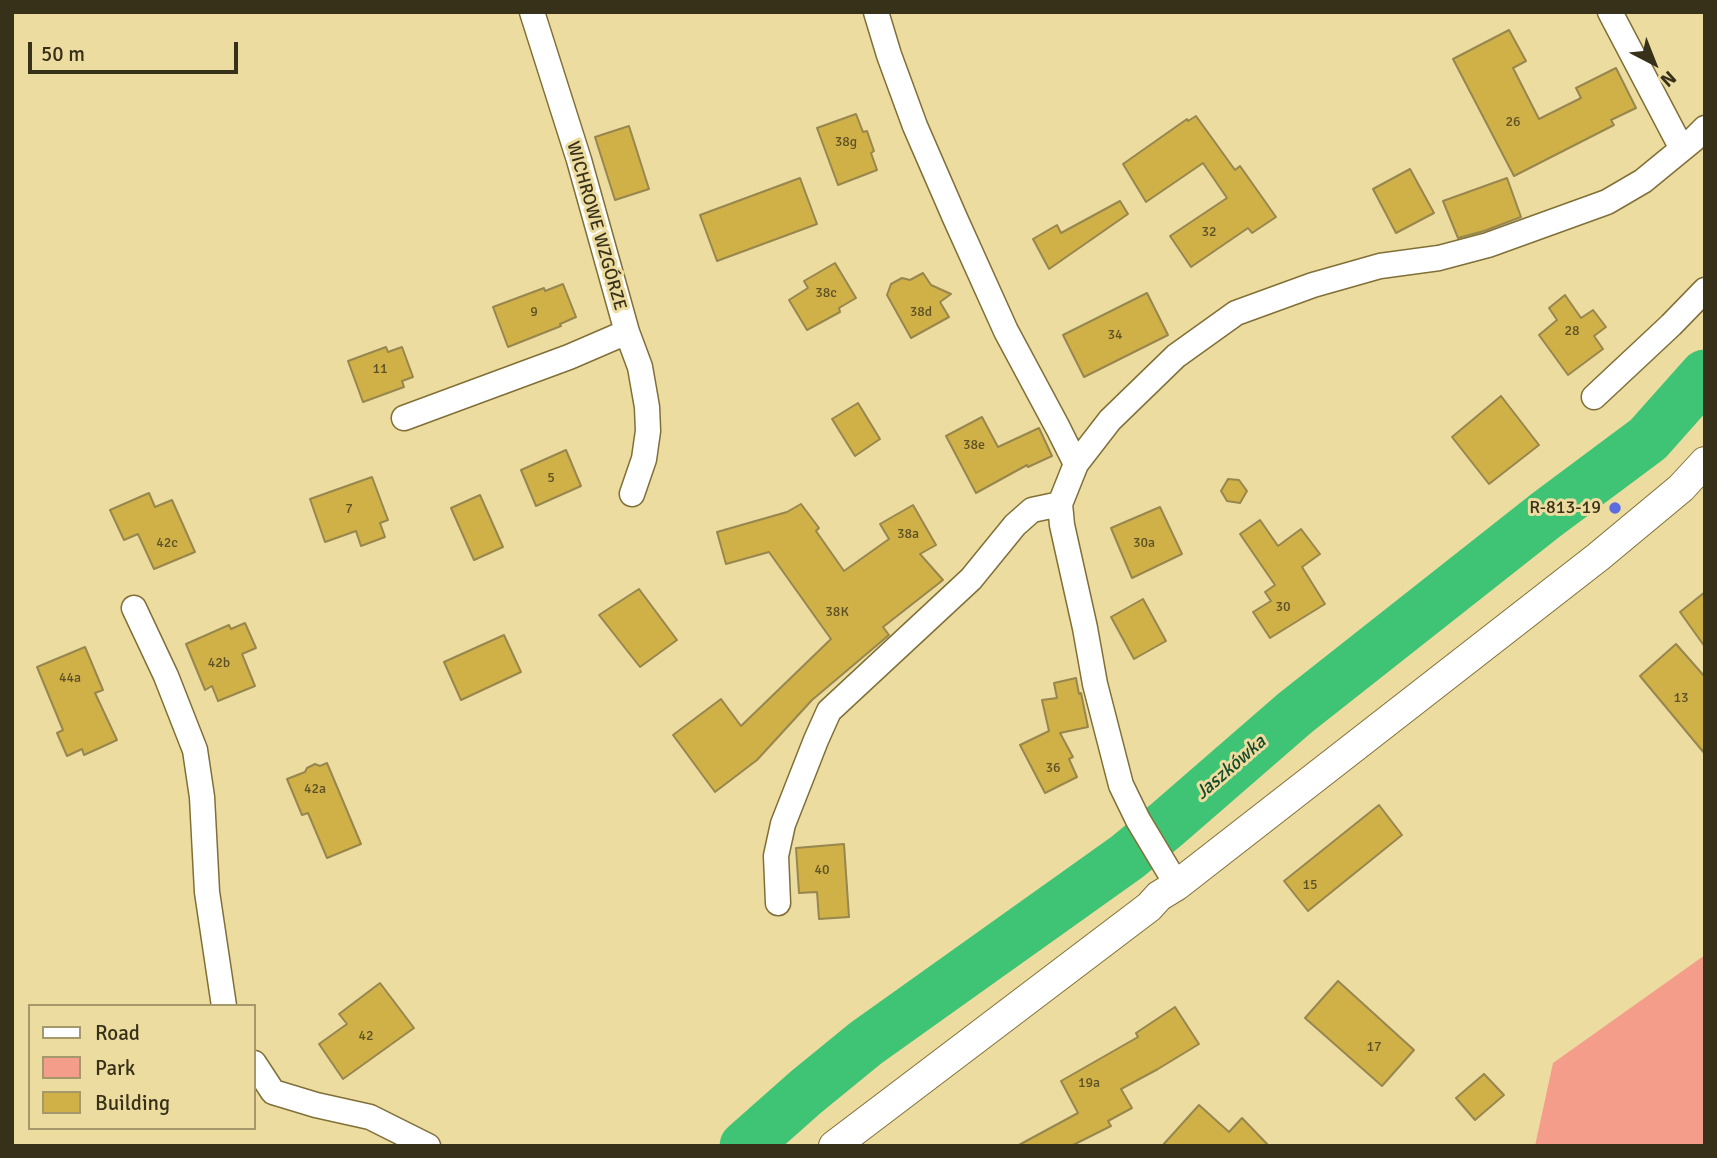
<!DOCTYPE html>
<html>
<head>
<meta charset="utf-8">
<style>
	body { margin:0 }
	#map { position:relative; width:1717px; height:1158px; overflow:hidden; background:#eddca0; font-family:Signika,sans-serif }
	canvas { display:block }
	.frame { position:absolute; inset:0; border:14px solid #383119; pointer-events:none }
	.legend { position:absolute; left:28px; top:1004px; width:228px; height:126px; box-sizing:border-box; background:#eddca0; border:2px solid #a5986a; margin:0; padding:9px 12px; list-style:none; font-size:21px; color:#383119 }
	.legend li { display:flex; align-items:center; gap:14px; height:35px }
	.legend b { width:35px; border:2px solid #a5986a }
	.north { position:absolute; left:1619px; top:28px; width:70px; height:70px; -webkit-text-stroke:5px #eddca0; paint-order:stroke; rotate:138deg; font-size:19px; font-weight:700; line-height:28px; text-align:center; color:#383119 }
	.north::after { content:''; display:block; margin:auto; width:24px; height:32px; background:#383119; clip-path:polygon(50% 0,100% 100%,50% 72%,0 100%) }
	.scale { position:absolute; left:28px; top:42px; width:210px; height:32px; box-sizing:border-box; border:4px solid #383119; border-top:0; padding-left:9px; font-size:21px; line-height:24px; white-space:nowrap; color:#383119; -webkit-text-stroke:5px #eddca0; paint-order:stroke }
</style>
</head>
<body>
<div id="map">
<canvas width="1717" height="1158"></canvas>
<div class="frame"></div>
<ul class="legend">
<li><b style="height:9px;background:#fff"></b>Road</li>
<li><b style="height:19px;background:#f39d8a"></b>Park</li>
<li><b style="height:19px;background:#cfb148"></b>Building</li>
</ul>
<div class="north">N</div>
<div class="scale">50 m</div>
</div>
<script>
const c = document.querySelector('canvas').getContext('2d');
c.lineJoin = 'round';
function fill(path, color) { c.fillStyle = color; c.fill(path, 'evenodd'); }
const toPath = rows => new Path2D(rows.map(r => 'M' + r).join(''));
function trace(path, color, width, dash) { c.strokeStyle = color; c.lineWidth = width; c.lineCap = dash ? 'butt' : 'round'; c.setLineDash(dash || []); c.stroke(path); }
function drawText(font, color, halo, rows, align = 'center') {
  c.font = font + ' Signika,sans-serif'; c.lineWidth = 6; c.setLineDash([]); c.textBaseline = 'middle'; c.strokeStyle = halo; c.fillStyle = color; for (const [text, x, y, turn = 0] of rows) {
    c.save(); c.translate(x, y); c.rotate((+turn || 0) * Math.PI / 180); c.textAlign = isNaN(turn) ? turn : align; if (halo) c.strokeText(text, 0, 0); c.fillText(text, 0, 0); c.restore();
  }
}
fill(toPath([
	[1705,955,1705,1146,1535,1146,1553,1063]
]), '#f39d8a');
trace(toPath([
	[745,1146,806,1092,866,1043,1127,857,1166,825,1295,713,1546,515,1648,439,1705,375]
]), '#3fc375', 51);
const building = toPath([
	[1509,30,1526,61,1513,68,1539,119,1581,98,1576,88,1616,68,1636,108,1611,120,1614,125,1514,176,1453,59,1509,30],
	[856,114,863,132,867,131,874,151,871,153,877,170,838,185,817,128,856,114],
	[1196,116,1235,170,1240,166,1276,217,1252,233,1248,228,1191,267,1170,236,1227,198,1203,163,1146,202,1123,164,1187,119,1188,121,1196,116],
	[629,126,649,189,615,200,595,137,629,126],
	[1410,169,1434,213,1396,233,1373,189,1410,169],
	[800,178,817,224,717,261,700,215,800,178],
	[1507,178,1521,217,1484,231,1458,238,1443,201,1507,178],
	[1120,201,1128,214,1049,269,1033,239,1057,225,1061,233,1120,201],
	[835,263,856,298,839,308,840,312,807,330,789,300,808,288,804,281,835,263],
	[923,273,931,285,951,294,940,302,949,317,911,338,887,295,891,284,902,278,910,280,923,273],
	[563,284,576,317,560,324,561,326,508,347,493,307,544,288,545,291,563,284],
	[1147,293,1168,335,1084,377,1063,335,1147,293],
	[1565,295,1581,318,1593,310,1606,327,1594,336,1603,349,1568,375,1539,335,1557,320,1549,308,1565,295],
	[386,347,388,352,402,347,413,377,402,381,404,387,363,402,348,361,386,347],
	[1501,396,1539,445,1489,484,1452,437,1501,396],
	[858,403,880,439,855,456,832,419,858,403],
	[982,417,998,447,1039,428,1052,456,1028,467,1027,465,976,493,946,436,982,417],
	[566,450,581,486,536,506,521,470,566,450],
	[372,477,388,520,380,523,385,537,361,546,356,531,325,542,310,499,372,477],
	[1228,479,1239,480,1247,491,1240,503,1227,501,1221,491,1228,479],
	[149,493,155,507,172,500,195,552,154,569,138,534,124,540,110,510,149,493],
	[480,495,503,547,474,560,451,508,480,495],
	[801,504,819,528,816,531,844,571,889,539,880,524,913,505,936,545,920,554,943,580,883,627,889,635,812,700,757,760,715,792,673,735,721,699,741,726,831,639,769,552,726,564,717,532,787,512,801,504],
	[1160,507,1182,554,1132,578,1111,528,1160,507],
	[1260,520,1278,546,1301,529,1320,554,1302,567,1325,604,1270,638,1253,612,1271,601,1265,592,1275,585,1240,534,1260,520],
	[639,589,677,640,640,667,599,615,639,589],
	[1705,592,1705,647,1680,612,1705,592],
	[1143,599,1166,641,1134,659,1111,617,1143,599],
	[245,623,256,648,242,654,255,686,218,701,212,686,205,690,186,644,229,625,231,629,245,623],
	[504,635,521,672,461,700,444,662,504,635],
	[1676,644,1705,677,1705,754,1640,676,1676,644],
	[85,647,103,690,95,693,117,740,84,755,82,749,67,756,57,733,63,730,37,667,85,647],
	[1076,678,1079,694,1081,693,1088,727,1060,733,1073,757,1069,759,1077,777,1045,793,1020,745,1049,731,1042,700,1057,698,1054,683,1076,678],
	[327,763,361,844,327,858,308,813,302,815,287,779,305,772,307,768,315,764,320,766,327,763],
	[1379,805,1402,835,1308,911,1284,881,1379,805],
	[844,844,849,917,819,919,817,892,799,893,796,848,844,844],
	[1338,981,1414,1050,1382,1086,1305,1018,1338,981],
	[380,983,414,1028,343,1079,319,1044,347,1024,339,1014,380,983],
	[1175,1007,1199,1044,1158,1069,1121,1089,1132,1108,1108,1121,1111,1126,1071,1146,1017,1146,1078,1113,1061,1081,1138,1037,1136,1033,1175,1007],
	[1484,1074,1504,1095,1475,1120,1456,1098,1484,1074],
	[1199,1105,1229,1132,1242,1118,1269,1146,1162,1146,1199,1105]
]);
fill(building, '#cfb148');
trace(building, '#97864e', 2);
const minor = toPath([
	[876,12,889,55,915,126,955,218,1006,331,1058,428,1076,464,1060,504,1062,525,1085,628,1095,684,1121,785,1138,820,1177,885],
	[1610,12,1682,149],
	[627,332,640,367,647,407,648,431,644,459,632,494],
	[1594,397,1671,325,1705,290],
	[404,418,569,357,627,332,579,160,532,12],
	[1076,464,1110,420,1176,356,1236,313,1313,285,1380,266,1439,258,1488,245,1607,202,1643,181,1693,140,1705,128],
	[134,608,166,676,195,750,202,797,207,892,224,1006],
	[778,903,776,856,783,824,816,740,829,711,971,579,1015,525,1032,510,1060,504],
	[254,1063,273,1092,316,1105,370,1117,428,1146]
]);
const tertiary = toPath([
	[834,1146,1149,907,1159,896,1177,885,1598,557,1681,488,1705,462]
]);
trace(minor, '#806f37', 27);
trace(tertiary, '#806f37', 32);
trace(minor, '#fff', 24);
trace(tertiary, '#fff', 30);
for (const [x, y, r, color] of [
	[1615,508,7,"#5b6be2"]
]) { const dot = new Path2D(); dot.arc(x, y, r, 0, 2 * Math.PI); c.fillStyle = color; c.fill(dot); trace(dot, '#eddca0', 2.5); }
drawText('14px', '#5e5125', null, [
	["26",1513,122],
	["38g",846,142],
	["32",1209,232],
	["38c",826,293],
	["9",534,312],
	["38d",921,312],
	["28",1572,331],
	["34",1115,335],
	["11",380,369],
	["38e",974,445],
	["5",551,478],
	["7",349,509],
	["38a",908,534],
	["42c",167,543],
	["30a",1144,543],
	["30",1283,607],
	["38K",837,612],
	["42b",219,663],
	["44a",70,678],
	["13",1681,698],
	["36",1053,768],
	["42a",315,789],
	["40",822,870],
	["15",1310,885],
	["42",366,1036],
	["17",1374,1047],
	["19a",1089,1083]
]);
drawText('18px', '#383119', '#eddca0', [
	["WICHROWE WZGÓRZE",596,226,74]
]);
drawText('18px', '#383119', '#eddca0', [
	["R-813-19",1601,508]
], 'right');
drawText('italic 19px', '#174a2b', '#eddca0', [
	["Jaszkówka",1231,768,-41]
]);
</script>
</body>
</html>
